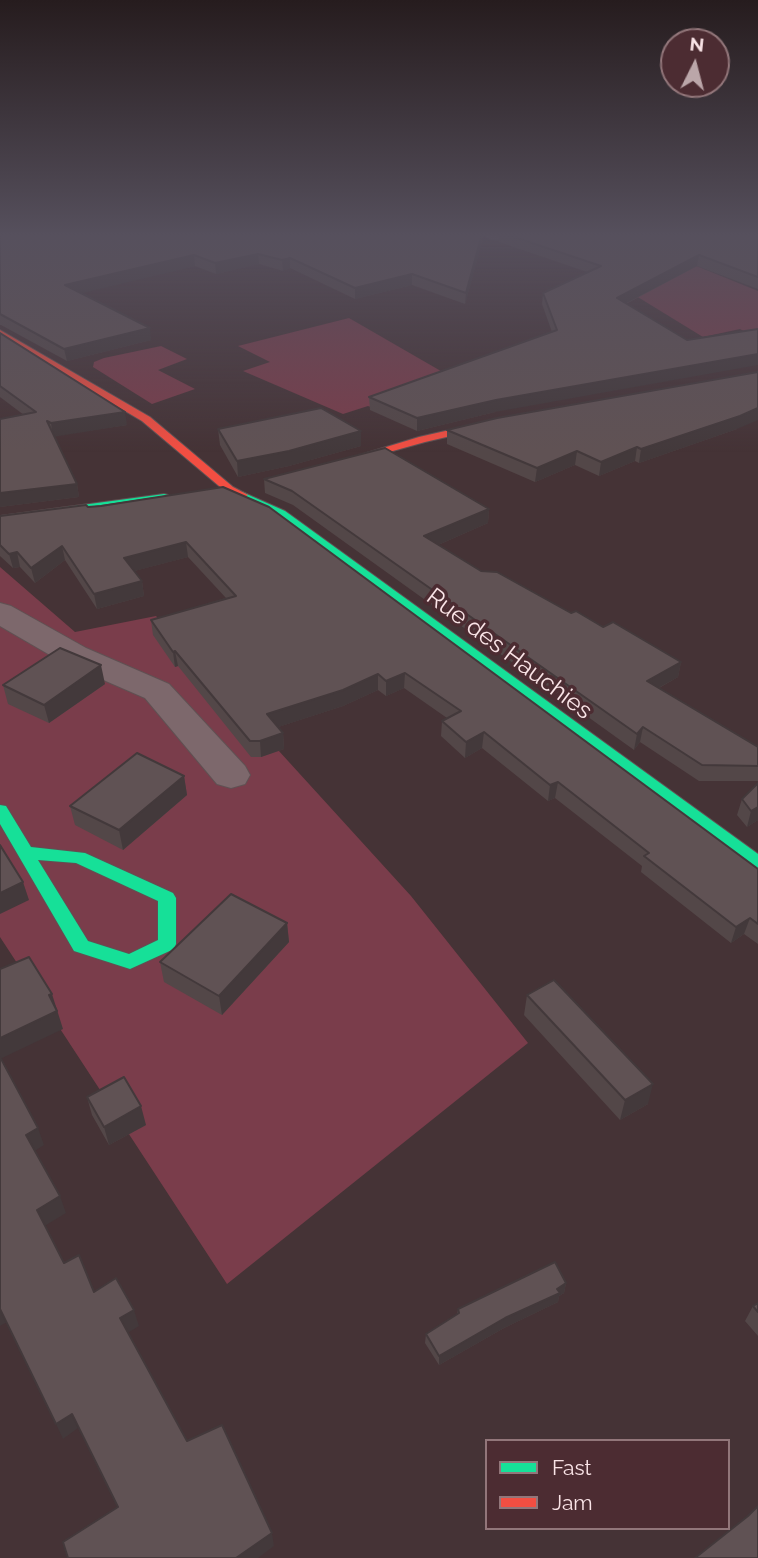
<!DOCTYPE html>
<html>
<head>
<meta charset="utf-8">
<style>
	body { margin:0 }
	#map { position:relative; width:758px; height:1558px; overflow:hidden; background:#453336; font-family:Raleway,sans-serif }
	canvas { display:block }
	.legend { position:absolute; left:485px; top:1439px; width:245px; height:91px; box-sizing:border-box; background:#4c2c32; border:2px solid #92767a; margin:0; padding:9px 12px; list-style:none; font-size:21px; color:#fae4e7 }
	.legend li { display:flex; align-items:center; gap:14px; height:35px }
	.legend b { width:35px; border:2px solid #92767a }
	.north { position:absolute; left:660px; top:28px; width:70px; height:70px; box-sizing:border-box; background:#4c2c32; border:2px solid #92767a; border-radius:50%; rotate:6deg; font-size:19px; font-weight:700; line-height:28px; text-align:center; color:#fae4e7 }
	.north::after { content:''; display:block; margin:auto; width:24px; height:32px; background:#bba6a9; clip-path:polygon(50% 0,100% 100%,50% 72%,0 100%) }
</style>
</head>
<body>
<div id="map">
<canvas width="758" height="1558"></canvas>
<ul class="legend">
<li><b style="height:9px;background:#16e098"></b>Fast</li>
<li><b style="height:9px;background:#f24e42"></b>Jam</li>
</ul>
<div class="north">N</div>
</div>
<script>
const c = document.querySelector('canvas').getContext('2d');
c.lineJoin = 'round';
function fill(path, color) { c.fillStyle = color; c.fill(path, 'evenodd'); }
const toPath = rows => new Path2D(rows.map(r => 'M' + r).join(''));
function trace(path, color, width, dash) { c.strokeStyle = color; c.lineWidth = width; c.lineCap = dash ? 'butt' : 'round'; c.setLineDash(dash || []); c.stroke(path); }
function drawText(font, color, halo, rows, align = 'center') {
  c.font = font + ' Raleway,sans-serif'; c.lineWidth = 7; c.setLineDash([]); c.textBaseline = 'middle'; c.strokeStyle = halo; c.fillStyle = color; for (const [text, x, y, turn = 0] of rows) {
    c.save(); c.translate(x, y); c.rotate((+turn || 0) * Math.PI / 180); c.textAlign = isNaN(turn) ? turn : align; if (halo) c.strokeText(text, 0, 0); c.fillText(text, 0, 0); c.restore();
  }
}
fill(toPath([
	[679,259,758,291,758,339,740,329,703,337,610,280],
	[349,318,472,389,374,408,368,406,343,414,243,371,270,362,238,346],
	[161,346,187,359,158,370,195,389,152,404,93,367,94,362,104,358],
	[0,567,75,632,156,616,411,896,528,1043,227,1284,0,937]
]), '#7a3d4b');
const street = toPath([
	[482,234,634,234,626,241,602,243,491,239,482,234],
	[0,603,11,606,86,648,169,684,245,766,250,775,245,784,231,788,217,784,145,698,62,662,0,626,0,603]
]);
const fast = toPath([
	[242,492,285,511,758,854,758,869,752,867,277,515,238,497,238,493,242,492],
	[164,494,168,495,168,499,0,522,0,516,164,494],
	[0,805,6,806,31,847,85,853,173,893,176,898,176,944,174,949,130,969,74,951,0,824,0,805],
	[38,860,76,863,158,901,158,940,129,954,88,941,38,860]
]);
const jam = toPath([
	[0,330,150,417,233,487,248,495,242,498,225,491,142,421,0,337,0,330],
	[498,419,503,422,502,424,425,442,339,466,334,463,419,437,498,419]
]);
trace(street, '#605153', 2);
trace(fast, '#605153', 2);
trace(jam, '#605153', 2);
fill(street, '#7d686c');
fill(fast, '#16e098');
fill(jam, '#f24e42');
fill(toPath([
	[0,234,483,238,465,304,412,285,355,299,290,268,283,271,259,264,216,274,195,266,80,293,151,340,67,361,1,325,0,325],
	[499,234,557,234,603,235,758,234,758,289,697,266,626,304,495,412,417,431,370,410,369,397,552,332,542,304,543,293,587,272,499,242],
	[0,333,127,425,54,436,77,484,79,497,0,507,0,419,24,415,0,397],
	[218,429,361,431,361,446,289,466,238,477,220,445],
	[737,429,639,463,635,461,599,476,575,465,535,482,447,444,447,430],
	[264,479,489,509,488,523,438,545,481,571,571,613,681,662,678,677,659,688,758,747,758,781,699,781,640,742,634,750,293,505,265,493],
	[223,487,758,869,758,944,744,934,731,943,641,872,642,866,555,798,548,801,482,748,465,758,441,736,442,721,447,718,404,688,386,696,378,690,343,706,278,727,283,733,284,749,261,757,251,757,178,666,175,667,153,635,151,620,226,598,188,557,134,571,142,581,144,596,97,609,65,560,35,583,20,567,13,568,0,556,0,516,88,507],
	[105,684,49,723,8,704,3,685],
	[184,776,187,795,123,850,75,825,70,806],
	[758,783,758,820,747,827,737,815,742,799],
	[287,923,289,942,222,1015,164,982,160,962],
	[527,995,648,1104,620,1120,524,1015],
	[87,1097,146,1125,109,1145,92,1115],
	[566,1283,564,1293,559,1296,558,1302,504,1328,439,1365,425,1343,426,1334,457,1314,458,1309],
	[758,1303,758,1336,745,1321,753,1306]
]), '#534748');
fill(toPath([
	[482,234,483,234,483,238,465,304,466,293],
	[258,254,259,264,216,274,215,263],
	[194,255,195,266,67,297,65,285],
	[699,255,697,266,615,309,617,298],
	[290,258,290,268,283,271,282,260],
	[412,274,412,285,355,299,355,288],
	[150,328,151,340,67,361,64,349],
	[758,354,758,365,495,412,417,431,417,418,496,400],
	[758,408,758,420,737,429,639,463,641,449],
	[125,412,127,425,53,437,51,423],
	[361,431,361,446,289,466,238,477,237,461],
	[637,447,635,461,599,476,601,462],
	[577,451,575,465,535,482,537,468],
	[77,484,79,497,0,507,0,493],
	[489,509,488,523,424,551,424,536],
	[186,542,188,557,127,573,124,558],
	[62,546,65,560,35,583,31,568],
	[17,552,20,567,13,568,9,554],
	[142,581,144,596,97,609,94,594],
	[175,651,178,666,175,667,173,652],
	[681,662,678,677,644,696,647,681],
	[101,665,105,684,49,723,44,705],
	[405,673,404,688,386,696,386,681],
	[378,674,378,690,343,706,269,730,267,714],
	[643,727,640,742,634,750,637,734],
	[484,732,482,748,465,758,466,742],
	[283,733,284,749,261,757,260,741],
	[184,776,187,795,123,850,119,830],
	[558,782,555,798,548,801,550,785],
	[758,807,758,820,747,827,751,811],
	[23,882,29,900,0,914,0,893],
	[750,918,744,934,731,943,736,927],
	[287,923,289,942,222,1015,219,996],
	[52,994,63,1029,0,1059,0,1038,49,995],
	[653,1084,648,1104,620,1120,625,1100],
	[141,1106,146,1125,109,1145,104,1127],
	[38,1128,44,1145,33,1152,26,1135],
	[60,1196,66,1213,43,1227,37,1210],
	[566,1283,564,1293,559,1296,558,1302,504,1328,439,1365,439,1356],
	[0,1309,7,1322,0,1326],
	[134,1310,139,1326,126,1334,120,1318],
	[72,1414,78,1428,63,1439,56,1424],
	[272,1533,274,1546,258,1558,236,1558]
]), '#43393b');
const building = toPath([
	[0,234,482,234,466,293,412,274,355,288,290,258,282,260,258,254,215,263,194,255,65,285,150,328,64,349,0,314,0,234],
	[505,234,603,235,620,234,758,234,758,277,699,255,617,298,687,340,758,329,758,354,496,400,417,418,369,397,557,330,543,293,601,266,505,234],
	[0,333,125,412,51,423,47,421,77,484,0,493,0,419,36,412,0,386,0,333],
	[758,372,758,408,740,416,641,449,637,447,601,462,577,451,537,468,447,430,497,418,758,372],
	[321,408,361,431,289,451,237,461,218,429,321,408],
	[385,448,489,509,424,536,481,571,497,572,571,613,576,611,603,627,613,622,681,662,647,681,758,747,758,766,702,765,643,727,637,734,292,491,264,479,385,448],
	[223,487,269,507,758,869,758,924,750,918,736,927,644,856,649,853,558,782,550,785,484,732,466,742,442,721,461,711,405,673,386,681,378,674,343,690,267,714,283,733,260,741,250,741,175,651,173,652,151,620,236,596,186,542,124,558,142,581,94,594,62,546,31,568,17,552,9,554,0,545,0,516,86,505,88,507,101,506,223,487],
	[60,648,101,665,44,705,3,685,60,648],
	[137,753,184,776,119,830,70,806,137,753],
	[758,783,758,807,751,811,742,799,758,783],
	[0,845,23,882,0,893,0,845],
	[231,894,287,923,219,996,160,962,231,894],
	[29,957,52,994,49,995,57,1011,0,1038,0,969,29,957],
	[554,980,653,1084,625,1100,527,995,554,980],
	[0,1057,38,1128,26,1135,60,1196,37,1210,64,1263,79,1255,94,1292,116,1278,134,1310,120,1318,187,1441,222,1425,272,1533,236,1558,68,1558,63,1542,118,1507,72,1414,56,1424,0,1309,0,1057],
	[124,1077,141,1106,104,1127,87,1097,124,1077],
	[555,1262,566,1283,557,1289,560,1293,505,1318,439,1356,426,1334,459,1313,458,1309,555,1262],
	[758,1303,758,1312,753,1306,758,1303],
	[758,1506,758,1558,695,1558,748,1516,758,1506]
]);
fill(building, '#605254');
trace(building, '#43393b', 2);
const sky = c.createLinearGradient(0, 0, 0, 452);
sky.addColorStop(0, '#261c1e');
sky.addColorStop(0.52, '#56505d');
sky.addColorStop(1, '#56505d00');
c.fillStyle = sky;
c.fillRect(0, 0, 758, 452);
drawText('24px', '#fae4e7', '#4c2c32', [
	["Rue des Hauchies",509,654,37]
]);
</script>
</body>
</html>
